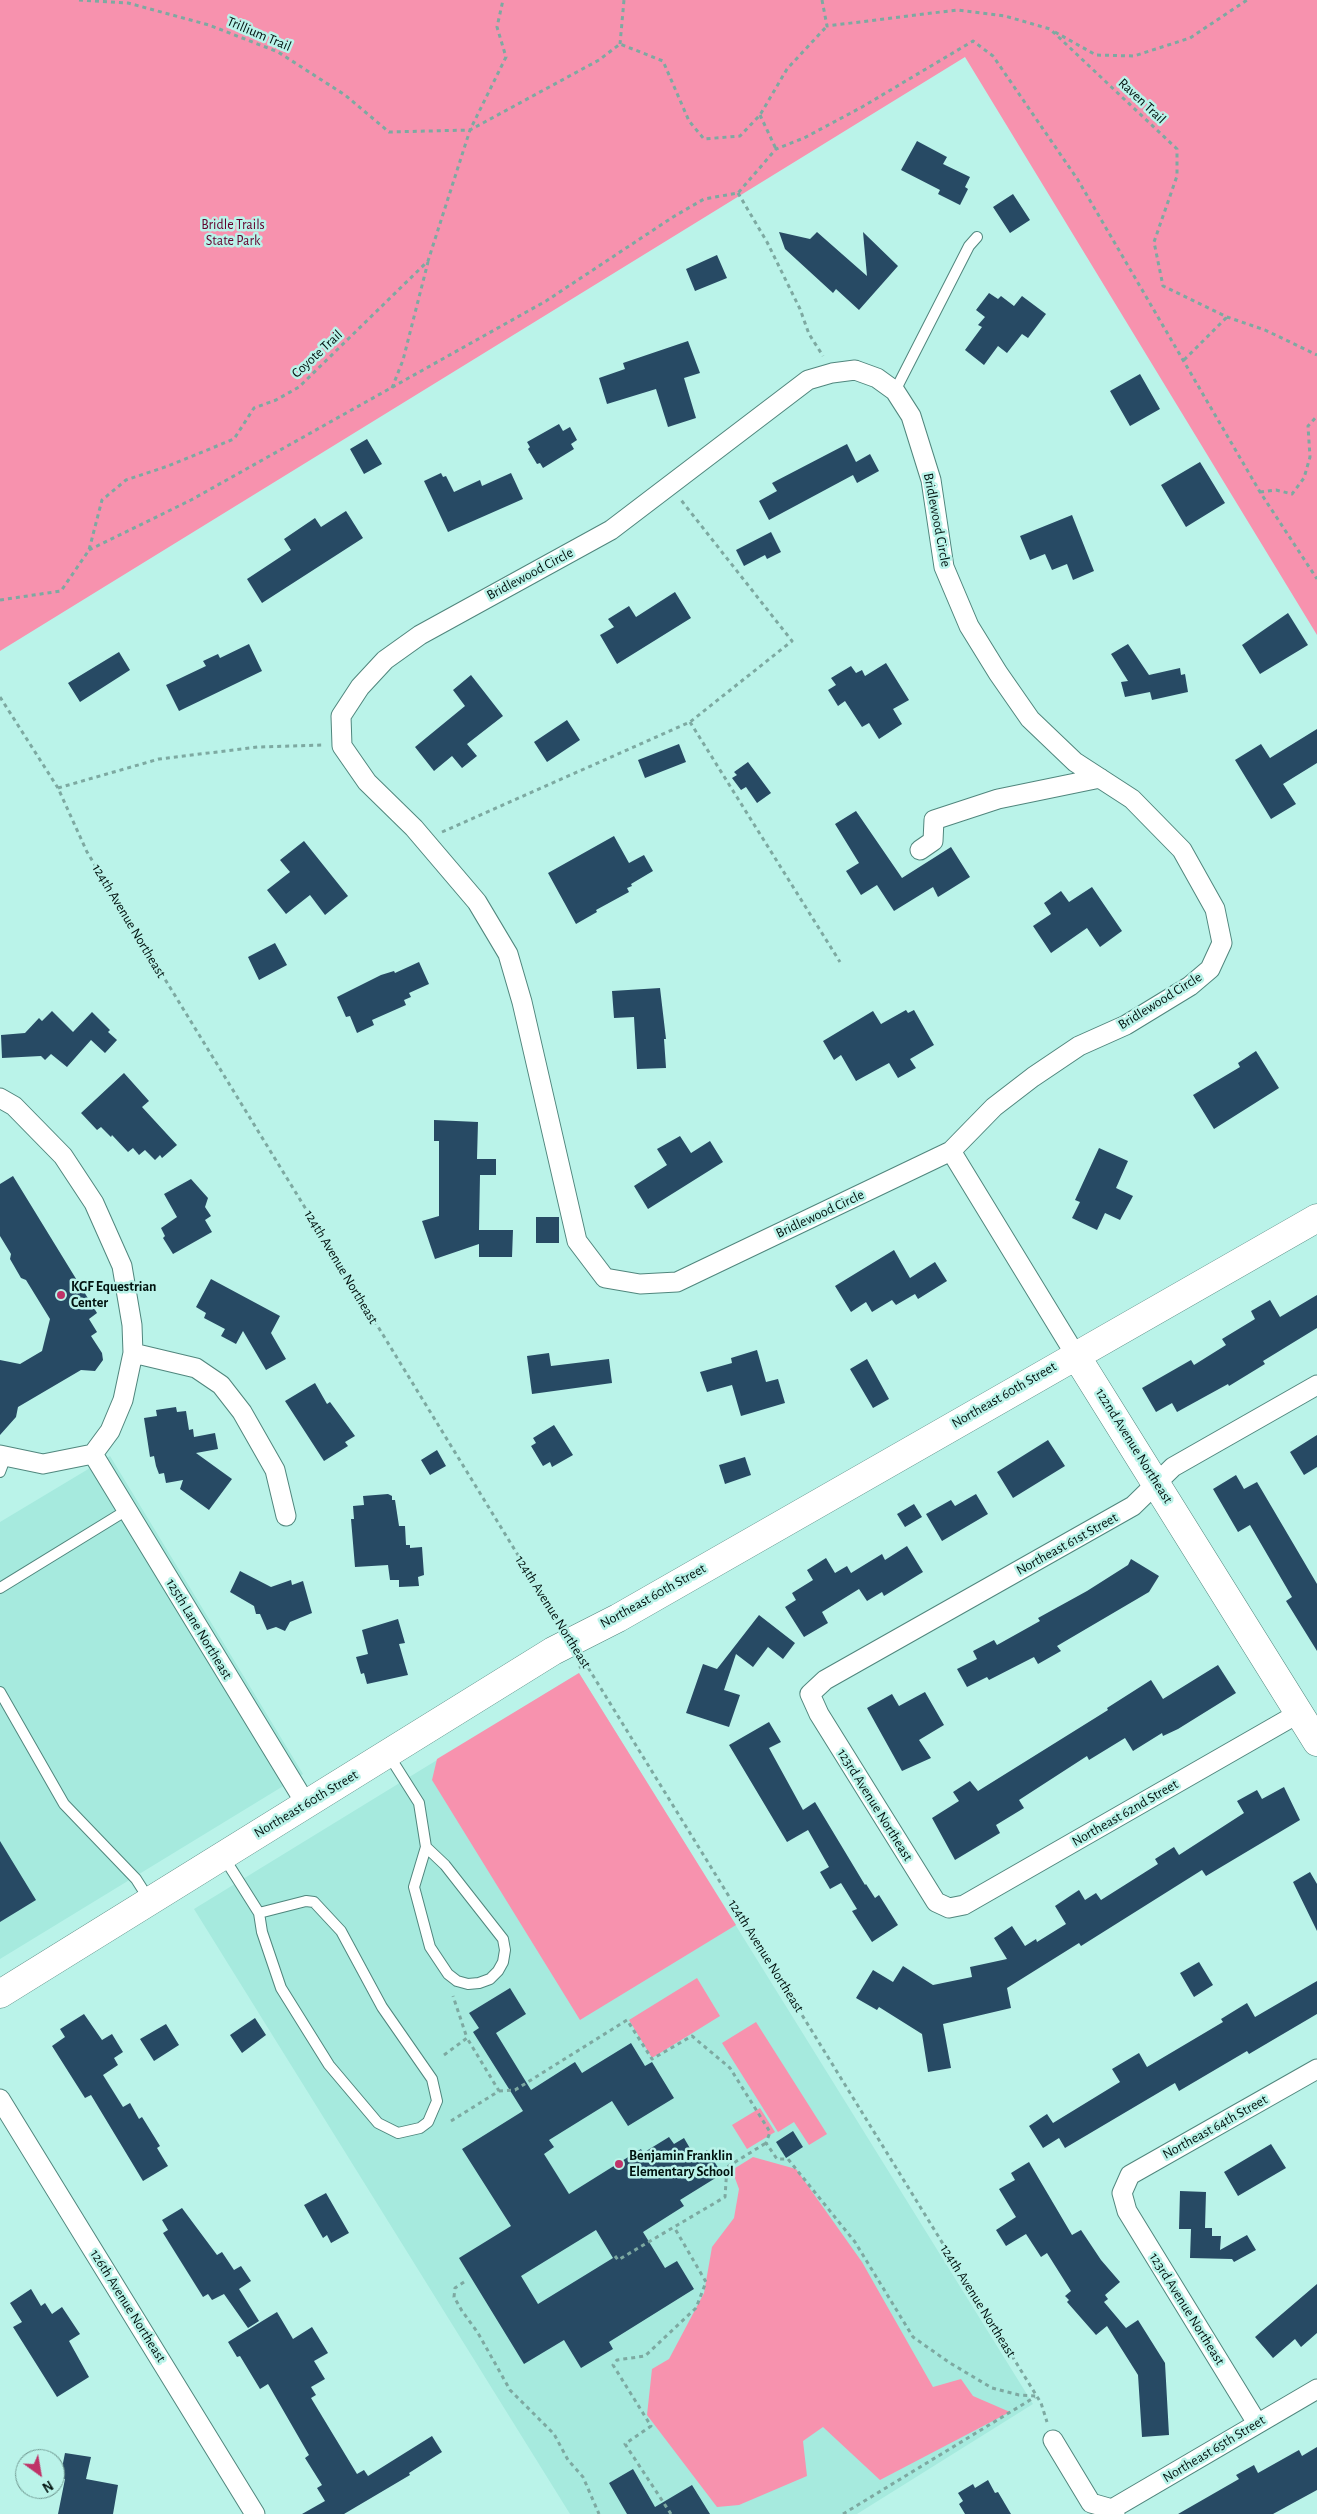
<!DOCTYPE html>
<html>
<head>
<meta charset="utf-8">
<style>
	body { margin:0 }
	#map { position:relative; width:1317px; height:2514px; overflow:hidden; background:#baf3e9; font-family:"Alegreya Sans",sans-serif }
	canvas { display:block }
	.north { position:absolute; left:15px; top:2449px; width:50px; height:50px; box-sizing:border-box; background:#baf3e9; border:1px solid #709992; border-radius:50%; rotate:148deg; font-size:14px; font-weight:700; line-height:20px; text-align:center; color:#00120f }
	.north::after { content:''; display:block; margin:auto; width:18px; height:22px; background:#bf3368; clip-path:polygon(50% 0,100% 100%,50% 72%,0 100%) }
</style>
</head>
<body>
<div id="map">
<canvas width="1317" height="2514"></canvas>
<div class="north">N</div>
</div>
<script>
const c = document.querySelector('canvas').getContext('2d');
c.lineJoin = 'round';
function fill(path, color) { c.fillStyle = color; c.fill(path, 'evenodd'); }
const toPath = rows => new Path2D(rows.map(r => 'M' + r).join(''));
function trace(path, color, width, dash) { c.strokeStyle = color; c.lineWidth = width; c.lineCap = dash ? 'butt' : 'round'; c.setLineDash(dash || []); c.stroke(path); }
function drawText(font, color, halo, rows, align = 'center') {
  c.font = font + ' "Alegreya Sans",sans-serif'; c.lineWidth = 5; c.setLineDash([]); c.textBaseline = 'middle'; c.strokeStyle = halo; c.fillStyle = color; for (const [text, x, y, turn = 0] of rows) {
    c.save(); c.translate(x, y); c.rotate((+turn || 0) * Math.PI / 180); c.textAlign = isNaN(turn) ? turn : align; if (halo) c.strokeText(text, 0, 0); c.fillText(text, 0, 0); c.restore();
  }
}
fill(toPath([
	[110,1456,303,1774,0,1959,0,1522],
	[579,1673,1033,2404,857,2514,570,2514,194,1909]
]), '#a6eade');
fill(toPath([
	[0,0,1317,0,1317,635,965,57,0,651],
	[579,1673,736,1925,580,2020,432,1780,437,1759],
	[697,1978,720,2016,652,2058,629,2020],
	[756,2022,827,2134,809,2145,794,2122,778,2132,722,2043],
	[760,2108,775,2132,747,2149,732,2125],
	[753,2157,796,2169,862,2262,933,2387,961,2379,973,2396,1010,2412,880,2480,823,2427,803,2441,807,2476,739,2505,717,2507,647,2415,652,2369,669,2359,704,2293,712,2247,734,2218,739,2189,732,2170]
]), '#f792ae');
fill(toPath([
	[917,141,947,157,943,164,970,177,965,187,968,189,960,205,938,194,940,190,901,170],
	[1013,194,1030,220,1010,233,993,207],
	[779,232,810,239,817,232,867,276,863,232,898,266,859,310,836,289,833,293,785,249],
	[717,255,727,278,695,291,686,269],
	[989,293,998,299,1001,296,1014,306,1022,296,1046,314,1028,338,1022,334,1007,353,998,346,984,365,965,350,982,327,978,325,985,317,976,310],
	[688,341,700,373,684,378,696,418,668,427,656,389,607,404,599,378,625,369,623,363],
	[1140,374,1160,409,1130,426,1110,391],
	[559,424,563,431,570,427,577,440,571,444,574,449,543,468,540,463,537,464,528,449,530,447,527,442],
	[367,439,382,464,364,474,350,449],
	[847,444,856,462,870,454,879,471,857,483,853,475,769,520,759,501,777,491,772,483],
	[1200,462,1225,503,1186,527,1161,485],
	[441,473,443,477,446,476,454,492,480,480,482,486,511,473,523,499,448,532,424,481],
	[346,511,363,538,262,603,247,579,291,550,284,539,315,518,321,527],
	[1072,515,1094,571,1073,580,1067,564,1052,570,1045,554,1030,560,1020,536],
	[771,532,781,552,767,559,765,555,744,566,736,550],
	[675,592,691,618,617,664,600,635,614,627,608,619,629,606,636,617],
	[1288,613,1308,645,1260,674,1242,645],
	[249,644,262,671,179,711,166,685,206,666,203,661,218,654,220,658],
	[1128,644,1149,675,1180,668,1181,675,1185,674,1188,692,1152,700,1150,692,1125,697,1121,682,1128,681,1111,654],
	[119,652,130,670,80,702,68,683],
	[886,663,909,700,893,709,902,724,879,739,869,723,862,727,845,701,838,706,828,690,836,685,831,678,851,666,856,673,862,670,865,676],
	[471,675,503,716,467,744,477,756,462,768,452,756,434,771,415,747,465,706,453,690],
	[567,720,580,740,547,762,534,742],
	[1317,729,1317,763,1283,784,1296,804,1271,819,1235,760,1261,744,1270,758],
	[679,744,686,762,645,778,638,760],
	[748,762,771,793,757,803,746,787,741,790,732,778,737,775,734,772],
	[856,811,902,878,951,847,970,877,938,897,933,887,894,911,877,885,861,895,846,871,859,863,835,824],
	[614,836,629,863,644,855,653,871,631,884,632,886,627,888,629,892,596,910,597,912,576,924,548,873],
	[304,841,348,896,325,915,310,895,286,914,267,890,290,872,280,860],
	[1092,887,1122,931,1100,947,1087,928,1051,953,1033,926,1051,914,1044,903,1061,891,1069,902],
	[275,943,287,965,259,980,248,957],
	[419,962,429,984,409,993,411,997,404,1000,406,1005,372,1020,374,1025,357,1033,350,1016,346,1017,337,997,381,975,394,971,395,973],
	[660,988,666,1039,664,1039,666,1068,637,1069,634,1017,614,1018,612,991],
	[906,1010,908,1013,914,1010,934,1045,910,1059,916,1068,898,1078,889,1063,856,1081,841,1055,834,1060,823,1041,873,1011,881,1024],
	[52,1011,73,1032,92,1012,110,1030,108,1032,117,1040,105,1053,91,1040,67,1067,51,1054,45,1060,41,1056,2,1058,1,1035,25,1033,39,1018,42,1021],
	[1256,1051,1279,1088,1214,1129,1193,1095,1240,1067,1238,1063],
	[124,1073,149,1101,142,1107,177,1145,162,1158,160,1155,155,1160,145,1150,139,1155,133,1148,128,1152,112,1135,111,1137,101,1127,97,1130,81,1113],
	[434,1120,478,1122,477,1159,496,1159,496,1175,480,1175,479,1230,513,1230,512,1257,479,1257,479,1244,435,1259,422,1221,439,1216,439,1141,434,1141],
	[680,1136,691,1153,710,1141,723,1162,648,1209,634,1186,667,1165,657,1149],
	[1099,1148,1128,1161,1116,1188,1133,1196,1120,1220,1105,1213,1097,1230,1072,1218,1080,1202,1075,1200],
	[13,1176,97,1313,89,1319,97,1332,91,1336,102,1353,103,1360,95,1371,81,1370,18,1407,16,1417,0,1435,0,1360,20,1364,42,1351,50,1319,26,1280,21,1278,10,1259,11,1254,0,1236,0,1184],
	[191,1179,208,1198,205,1207,211,1216,205,1220,212,1232,173,1254,163,1238,165,1236,161,1228,177,1217,164,1194],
	[536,1217,559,1217,559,1243,536,1243],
	[894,1250,910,1278,935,1262,947,1281,918,1299,915,1294,896,1305,892,1300,872,1312,866,1302,851,1312,835,1286],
	[211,1279,280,1316,271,1333,286,1359,266,1370,243,1331,236,1344,221,1336,225,1329,204,1318,206,1313,196,1307],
	[1317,1295,1317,1328,1263,1361,1265,1364,1229,1386,1228,1384,1177,1412,1172,1403,1156,1412,1142,1388,1191,1360,1194,1365,1226,1345,1222,1339,1255,1319,1251,1311,1270,1300,1280,1317],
	[757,1350,766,1382,778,1379,785,1403,741,1416,732,1385,707,1392,700,1372,732,1363,731,1358],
	[549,1353,551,1366,609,1359,612,1383,532,1394,527,1356],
	[867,1359,889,1399,873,1408,850,1369],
	[315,1383,327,1404,330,1402,355,1436,345,1442,348,1446,324,1461,285,1401],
	[176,1407,177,1412,186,1411,189,1430,193,1429,194,1437,215,1433,218,1449,196,1453,232,1479,209,1510,180,1489,183,1480,166,1483,164,1473,159,1474,156,1466,154,1456,150,1457,144,1418,157,1416,156,1410],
	[554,1425,573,1455,552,1467,550,1462,543,1466,531,1446,536,1443,533,1438],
	[1317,1435,1317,1467,1304,1475,1290,1452],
	[1048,1440,1065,1466,1013,1498,997,1472],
	[437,1450,446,1466,430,1475,421,1460],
	[745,1457,751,1475,725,1484,719,1465],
	[1236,1475,1244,1489,1257,1482,1317,1584,1317,1651,1286,1601,1292,1597,1250,1525,1238,1532,1213,1489],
	[388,1494,392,1496,392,1500,395,1500,399,1526,405,1526,406,1545,410,1545,410,1548,422,1547,424,1575,418,1577,419,1586,399,1587,399,1580,390,1580,388,1565,355,1567,351,1519,354,1519,353,1506,364,1505,363,1496],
	[976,1494,988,1514,942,1541,926,1514,951,1500,955,1506],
	[914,1504,922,1517,905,1527,897,1514],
	[907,1546,923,1572,884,1596,882,1592,867,1601,859,1589,822,1612,828,1623,804,1637,785,1607,796,1600,792,1593,813,1580,807,1570,826,1558,835,1573,847,1566,851,1573,882,1554,885,1560],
	[1131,1559,1159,1576,1149,1592,1057,1646,1061,1651,1038,1664,1034,1657,989,1680,987,1677,967,1687,957,1669,977,1659,973,1651,994,1640,997,1645,1040,1621,1038,1618,1087,1591,1128,1565],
	[240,1571,271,1587,291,1580,292,1585,303,1581,312,1613,290,1622,285,1631,276,1627,267,1630,260,1614,256,1614,254,1606,230,1592],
	[759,1615,795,1643,783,1659,768,1647,753,1667,736,1654,724,1690,740,1695,729,1727,686,1713,703,1664,717,1669],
	[398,1619,405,1643,399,1644,408,1675,367,1684,364,1673,361,1674,356,1657,368,1654,362,1630],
	[1218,1665,1236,1693,1178,1729,1163,1736,1162,1733,1133,1751,1125,1738,1089,1760,1087,1756,1019,1800,1024,1808,996,1825,1000,1833,955,1860,932,1818,959,1801,953,1792,970,1781,978,1791,1108,1710,1107,1708,1151,1680,1163,1699],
	[925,1692,944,1725,919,1740,931,1758,902,1771,867,1708,892,1694,899,1706],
	[769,1722,781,1742,769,1748,803,1810,815,1802,865,1885,866,1884,875,1898,879,1895,898,1925,872,1942,852,1911,857,1909,841,1883,830,1889,820,1872,829,1867,808,1830,787,1842,729,1745],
	[1284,1787,1300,1820,1206,1876,1202,1870,1081,1946,1079,1943,1007,1988,1011,2008,943,2024,951,2068,928,2072,922,2034,879,2007,877,2010,856,1998,873,1970,893,1982,903,1966,933,1985,972,1977,970,1967,1007,1959,994,1938,1012,1926,1025,1946,1036,1939,1037,1942,1066,1924,1055,1906,1079,1890,1085,1900,1096,1893,1101,1900,1158,1864,1155,1859,1174,1847,1179,1855,1244,1813,1237,1801,1257,1790,1262,1799],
	[0,1841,36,1900,0,1922],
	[1310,1872,1317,1884,1317,1931,1293,1882],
	[1199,1962,1213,1985,1194,1997,1180,1973],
	[1317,1981,1317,2014,1249,2054,1247,2051,1179,2091,1175,2083,1065,2148,1059,2138,1043,2148,1029,2126,1047,2114,1053,2123,1120,2082,1112,2069,1139,2053,1147,2067,1223,2022,1221,2019,1247,2003,1255,2017],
	[510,1988,526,2014,496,2033,531,2090,575,2062,582,2073,631,2043,645,2066,652,2062,674,2098,628,2126,612,2101,549,2140,554,2147,544,2154,569,2194,641,2149,643,2153,669,2137,674,2144,684,2138,695,2157,707,2150,722,2174,680,2200,684,2206,643,2232,665,2268,677,2261,694,2289,609,2342,613,2349,581,2368,564,2340,524,2364,459,2258,511,2226,462,2149,523,2111,473,2032,479,2028,469,2013],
	[596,2230,613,2258,538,2304,521,2276],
	[84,2014,102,2040,112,2034,123,2052,114,2058,118,2065,103,2075,123,2107,130,2103,139,2119,142,2117,160,2146,157,2148,168,2166,143,2181,91,2095,85,2098,52,2046,65,2037,60,2029],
	[255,2018,266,2035,242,2053,230,2035],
	[166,2024,179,2045,154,2061,140,2039],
	[793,2131,803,2147,786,2158,776,2142],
	[1271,2144,1286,2168,1238,2196,1224,2172],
	[1029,2162,1072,2235,1081,2230,1101,2260,1120,2282,1105,2295,1108,2299,1104,2302,1126,2328,1138,2320,1165,2363,1169,2435,1142,2437,1138,2375,1107,2326,1096,2335,1067,2302,1069,2300,1065,2296,1071,2291,1047,2253,1041,2257,1026,2234,1006,2246,996,2230,1016,2217,999,2189,1015,2180,1011,2173],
	[1180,2191,1206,2192,1205,2228,1212,2228,1212,2236,1221,2236,1220,2250,1247,2235,1256,2250,1234,2262,1232,2259,1190,2258,1191,2229,1179,2229],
	[326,2193,349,2233,331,2243,327,2235,323,2238,304,2205],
	[182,2208,217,2255,222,2252,234,2270,241,2266,251,2281,239,2289,259,2321,248,2328,224,2294,212,2300,208,2294,203,2297,163,2233,168,2230,162,2220],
	[1317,2284,1317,2333,1301,2347,1295,2339,1273,2358,1255,2337],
	[31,2289,41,2306,45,2303,52,2314,62,2307,80,2334,69,2341,89,2377,57,2397,13,2327,22,2322,10,2303],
	[277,2312,293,2339,312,2327,328,2353,314,2361,325,2379,311,2387,316,2395,311,2398,357,2474,364,2470,368,2476,432,2436,442,2452,409,2473,410,2475,344,2514,302,2514,325,2501,317,2488,322,2485,305,2458,309,2455,268,2384,260,2389,240,2356,237,2357,228,2342],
	[1317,2447,1317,2490,1273,2514,1178,2514,1239,2479,1236,2475,1254,2465,1258,2473,1299,2450,1302,2456],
	[65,2453,91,2457,86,2479,118,2485,113,2514,58,2514,65,2479,60,2478],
	[633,2469,655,2507,692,2485,710,2514,627,2514,609,2483],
	[988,2480,995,2493,998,2492,1011,2514,965,2514,959,2504,963,2501,958,2493,973,2484,975,2488]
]), '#274a64');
const lane = toPath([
	[895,391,969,246,977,237],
	[0,1472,6,1456],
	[0,1588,127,1510],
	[0,1692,64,1804,136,1879,150,1901],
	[388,1754,419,1803,426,1847,414,1887,430,1947,448,1974,457,1981,468,1984,479,1983,490,1979,498,1971,503,1962,505,1950,503,1939,445,1865,426,1847],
	[223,1856,259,1913],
	[306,1901,314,1902,341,1931,382,2007,432,2079,437,2101,428,2122,420,2128,398,2133,378,2123,329,2065,281,1988,262,1932,259,1913,306,1901]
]);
const street = toPath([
	[855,370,877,378,895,391,911,416,931,480,944,567,969,626,998,673,1030,719,1075,762,1132,799,1182,850,1215,909,1222,943,1210,969,1190,986,1126,1025,1079,1046,1033,1077,994,1107,951,1151,677,1282,640,1284,605,1278,577,1241,522,1002,508,954,477,902,414,828,367,782,342,746,341,716,360,687,385,660,420,635,611,530,808,380,832,373,855,370],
	[920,850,933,841,934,820,998,799,1100,778],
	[0,1098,14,1106,63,1156,94,1203,122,1266,132,1325,133,1353,123,1400,110,1431,93,1454,43,1464,0,1455],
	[951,1151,1075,1354],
	[133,1353,196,1368,221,1385,242,1412,275,1470,286,1516],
	[93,1454,306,1804],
	[1299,1713,964,1905,949,1908,936,1902,819,1714,810,1694,825,1680,1133,1506,1173,1467,1317,1385],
	[0,2099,255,2514],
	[1257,2423,1127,2211,1122,2193,1130,2175,1317,2069],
	[1053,2440,1091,2503,1112,2509,1115,2514],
	[1112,2509,1317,2389]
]);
const secondary = toPath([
	[1075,1354,1317,1742],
	[0,1994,553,1651,618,1618,1317,1218]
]);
trace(lane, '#50867d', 12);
trace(street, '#50867d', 21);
trace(secondary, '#50867d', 29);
trace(toPath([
	[79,0,128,3,209,25,278,52,345,95,389,132,470,130,599,60,620,44,663,61,689,121,704,139,740,136,760,115,787,69,827,26],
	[822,0,827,26,957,10,1005,16,1050,29,1177,149,1177,176,1154,242,1163,286,1227,317,1265,330,1317,355],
	[1055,32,1096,55,1134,56,1190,38,1247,0],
	[620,44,624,0],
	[760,115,776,149],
	[738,193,767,242,800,309,809,334,823,356],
	[1184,360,1227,317],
	[392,388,403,360,428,262],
	[1260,492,1276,490,1292,494,1304,478,1310,457,1308,426,1317,416],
	[89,550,191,500,546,301,673,217,704,199,738,193,776,149,804,138,862,107,973,41,993,56,1078,180,1260,492,1317,579],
	[0,600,61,591,89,550,102,500,126,480,168,466,234,439,254,408,276,400,299,387,428,261,470,130,506,57,497,27,503,0],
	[0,697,58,788,87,852,559,1622],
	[690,722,840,962],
	[58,788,159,759,258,747,325,745],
	[442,832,690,722,792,641,681,500],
	[584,1661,1041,2403,1047,2422],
	[579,1668,586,1664],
	[444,2055,467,2038,453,1996],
	[499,2091,515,2090,627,2020,652,2059,692,2036,730,2068,770,2132,766,2143,777,2159,788,2159,855,2242,913,2337,950,2363,992,2388,1019,2395,1036,2396],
	[451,2121,499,2091,467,2038],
	[615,2256,618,2260,725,2197,727,2167,766,2143],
	[464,2282,455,2288,454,2297,462,2311,478,2333,510,2390,554,2434,568,2460,583,2477,599,2514],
	[671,2514,625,2444,651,2426,613,2365,617,2360,645,2356,696,2308,706,2282,674,2227],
	[843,2514,1035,2397]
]), '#7da9a1', 3, [4, 4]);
trace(lane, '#fff', 10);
trace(street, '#fff', 19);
trace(secondary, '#fff', 28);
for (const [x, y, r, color] of [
	[61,1295,5,"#bf3368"],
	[619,2164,5,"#bf3368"]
]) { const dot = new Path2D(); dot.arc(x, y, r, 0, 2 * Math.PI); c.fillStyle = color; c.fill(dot); trace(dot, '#baf3e9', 2); }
drawText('14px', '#00120f', '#baf3e9', [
	["Trillium Trail",259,34,23],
	["Raven Trail",1142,101,43],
	["Coyote Trail",317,354,-43],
	["Bridlewood Circle",937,520,79],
	["Bridlewood Circle",530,574,-28],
	["124th Avenue Northeast",129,921,59],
	["Bridlewood Circle",1160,1001,-32],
	["Bridlewood Circle",820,1214,-25],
	["124th Avenue Northeast",341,1267,59],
	["Northeast 60th Street",1004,1395,-30],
	["122nd Avenue Northeast",1134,1446,58],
	["Northeast 61st Street",1067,1544,-29],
	["Northeast 60th Street",653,1596,-29],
	["124th Avenue Northeast",553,1612,58],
	["125th Lane Northeast",199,1629,59],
	["Northeast 60th Street",306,1804,-31],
	["123rd Avenue Northeast",875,1805,58],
	["Northeast 62nd Street",1125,1813,-30],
	["124th Avenue Northeast",766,1956,58],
	["Northeast 64th Street",1215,2127,-29],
	["124th Avenue Northeast",978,2301,58],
	["126th Avenue Northeast",128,2306,58],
	["123rd Avenue Northeast",1187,2309,58],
	["Northeast 65th Street",1214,2449,-31]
]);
drawText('14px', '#63002d', '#baf3e9', [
	["Bridle Trails",233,225],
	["State Park",233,241]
]);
drawText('bold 14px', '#00120f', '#baf3e9', [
	["KGF Equestrian",71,1287],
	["Center",71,1303],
	["Benjamin Franklin",629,2156],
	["Elementary School",629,2172]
], 'left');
</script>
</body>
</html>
